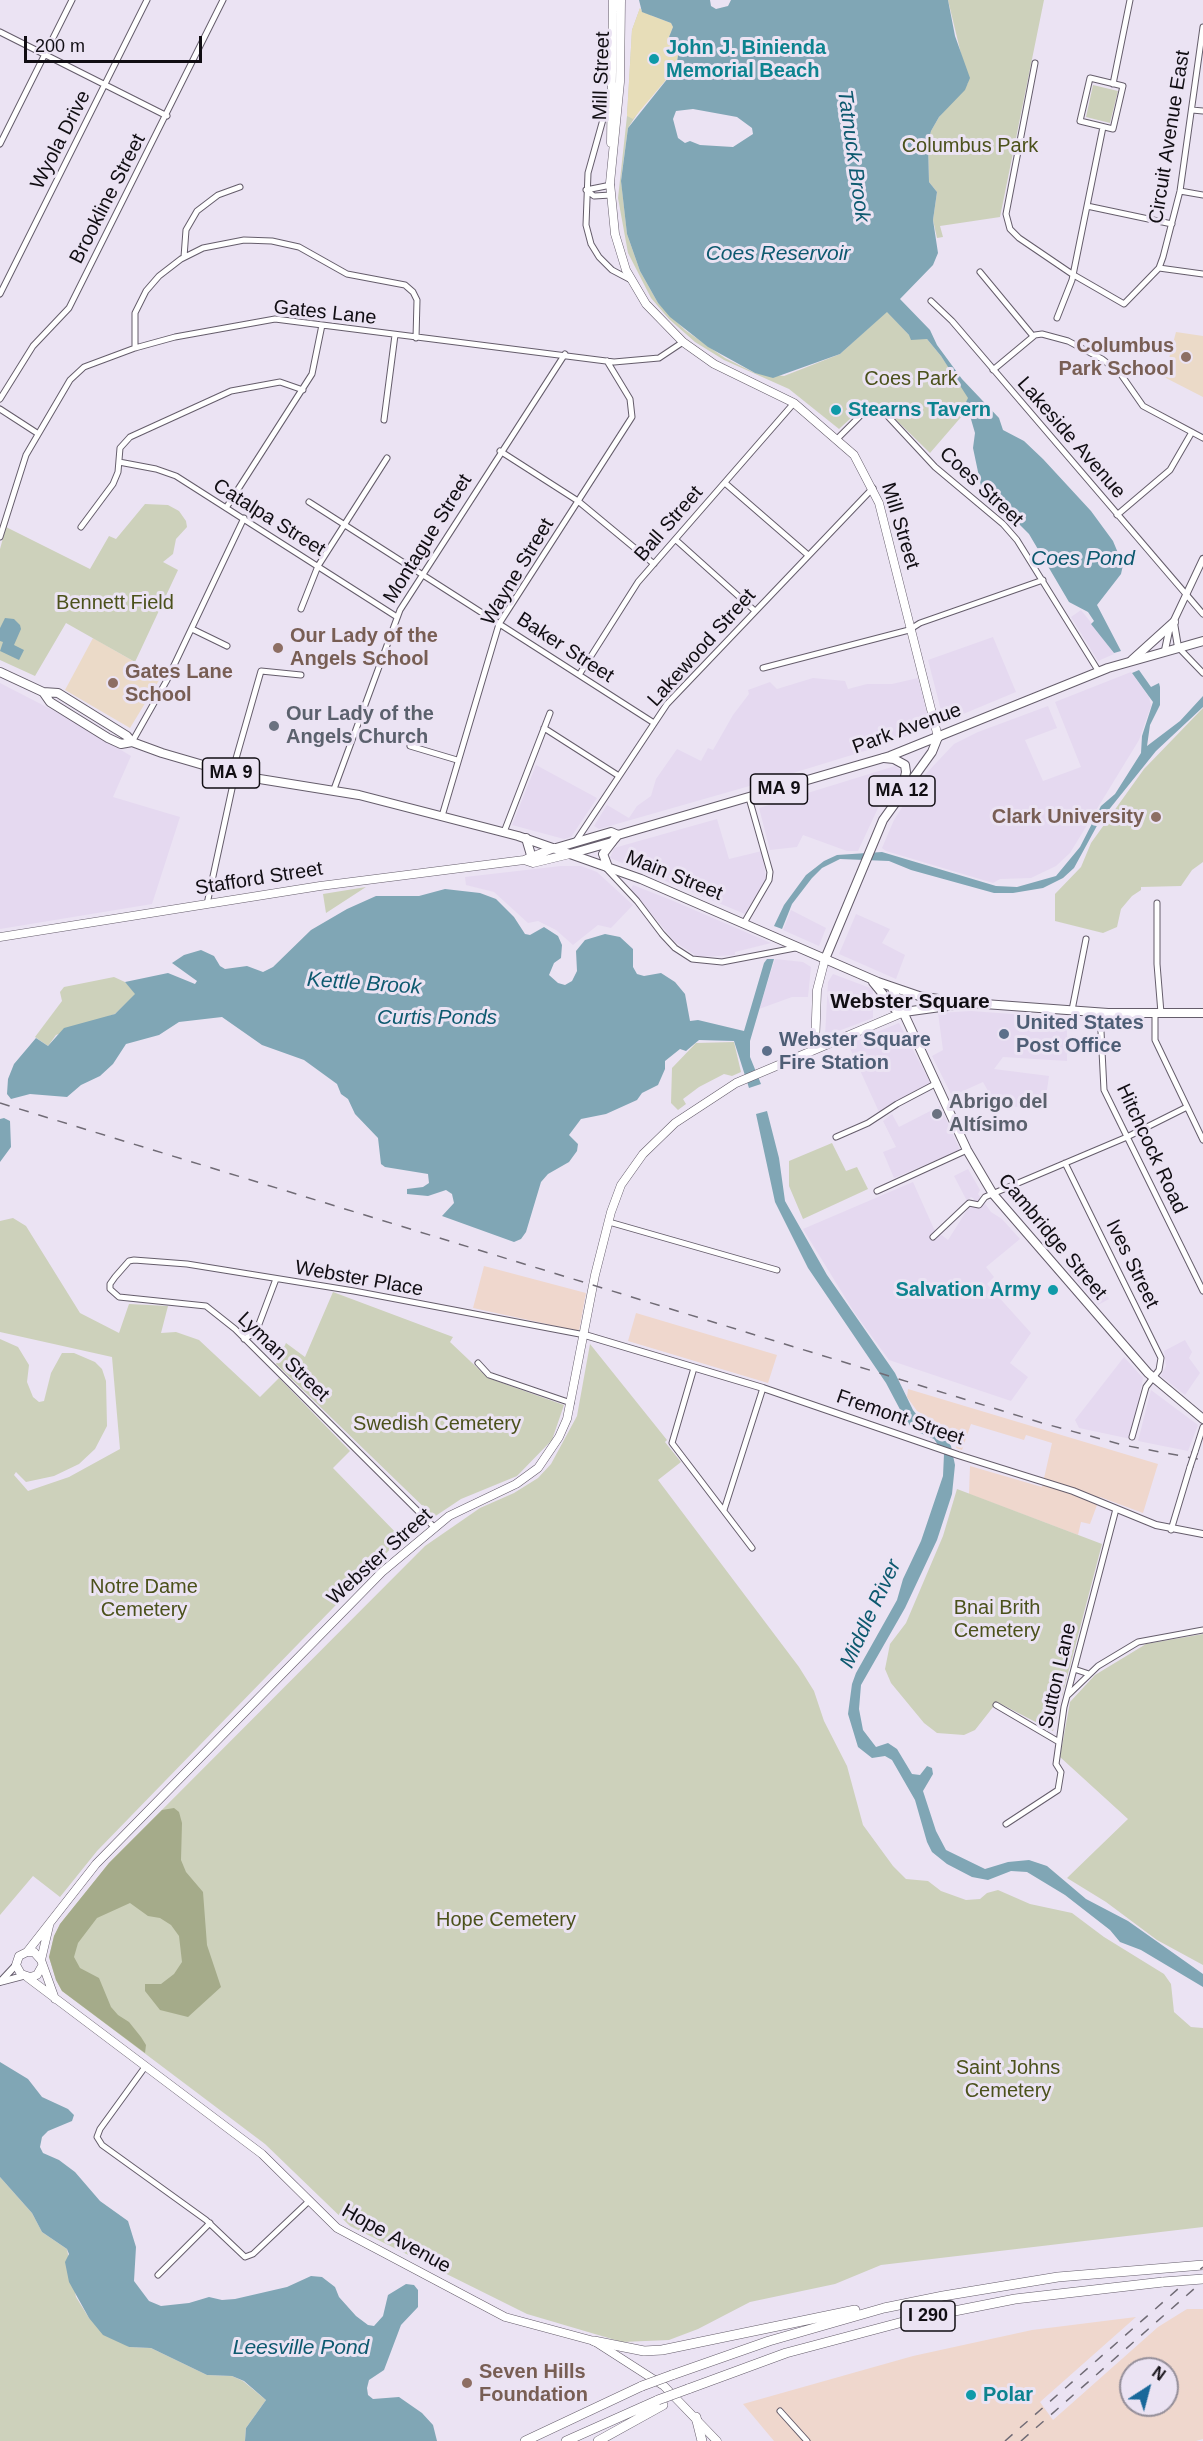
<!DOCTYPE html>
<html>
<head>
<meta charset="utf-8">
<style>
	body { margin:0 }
	#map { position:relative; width:1203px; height:2441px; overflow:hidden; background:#ebe3f3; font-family:Helvetica,sans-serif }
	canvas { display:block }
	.north { position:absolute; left:1119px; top:2357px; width:60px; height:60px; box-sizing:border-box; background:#ebe3f3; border:2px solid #948e99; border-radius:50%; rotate:36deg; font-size:16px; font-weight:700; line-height:24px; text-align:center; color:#110e13 }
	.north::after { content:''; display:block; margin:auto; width:21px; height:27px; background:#18689a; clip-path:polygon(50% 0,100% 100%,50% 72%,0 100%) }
	.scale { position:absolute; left:24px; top:36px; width:178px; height:27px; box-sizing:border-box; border:3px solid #110e13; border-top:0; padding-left:8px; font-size:18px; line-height:21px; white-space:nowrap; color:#110e13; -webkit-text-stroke:4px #ebe3f3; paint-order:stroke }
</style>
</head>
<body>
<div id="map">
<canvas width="1203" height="2441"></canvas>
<div class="north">N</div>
<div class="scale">200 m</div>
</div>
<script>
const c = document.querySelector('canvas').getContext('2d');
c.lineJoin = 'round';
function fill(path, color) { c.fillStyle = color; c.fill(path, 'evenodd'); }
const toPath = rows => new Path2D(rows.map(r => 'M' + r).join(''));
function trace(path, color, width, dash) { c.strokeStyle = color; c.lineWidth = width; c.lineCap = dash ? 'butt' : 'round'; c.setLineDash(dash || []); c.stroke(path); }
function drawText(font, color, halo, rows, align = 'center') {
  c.font = font + ' Helvetica,sans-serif'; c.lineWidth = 6; c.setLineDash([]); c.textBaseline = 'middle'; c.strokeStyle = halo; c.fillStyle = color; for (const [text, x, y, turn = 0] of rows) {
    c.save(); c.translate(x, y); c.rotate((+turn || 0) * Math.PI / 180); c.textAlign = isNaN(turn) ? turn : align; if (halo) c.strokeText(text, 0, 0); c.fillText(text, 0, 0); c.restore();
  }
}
fill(toPath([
	[1081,610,1101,635,1114,654,1098,661,1071,617],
	[993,637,1016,692,944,722,928,660],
	[1131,672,1149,697,1151,706,1139,740,1070,853,1056,866,1031,878,1000,879,993,883,886,851,882,848,894,820,919,781,954,744,978,732,1048,706,1057,728,1025,740,1043,781,1081,767,1055,702],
	[813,678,845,681,848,689,867,684,892,684,918,678,930,725,891,743,767,781,599,829,594,826,607,805,629,818,637,806,651,796,656,779,677,749,701,761,708,748,713,750,733,715,749,694,748,690,770,682,777,689],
	[0,683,66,717,131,756,113,797,180,817,152,904,0,929],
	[536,765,597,798,571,837,564,839,512,825],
	[895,766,902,771,901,775,878,808,858,851,847,851,803,835,797,847,770,850,759,808],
	[717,819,729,859,762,851,766,879,745,914,610,858,614,848],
	[561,866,581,866,597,872,633,905,611,928,598,925,573,945,556,930,538,921,528,923,494,892,466,885,465,877],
	[633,885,671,900,771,943,735,952,735,955,698,957,675,942,631,889],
	[791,910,826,928,819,946,783,930],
	[856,914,890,929,882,943,905,955,896,979,839,954],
	[775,959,803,962,811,967,808,997,792,997,759,1009],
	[833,974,873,989,873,1018,825,1036,828,982],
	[971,1011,1067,1018,1067,1061,1003,1057,994,1069,1049,1076,1044,1110,1001,1105,993,1100,983,1082,952,1096,932,1056,943,1050,938,1013],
	[899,1023,931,1084,879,1112,848,1044],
	[940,1106,960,1150,894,1178,883,1152,896,1147,883,1121,892,1114,899,1127],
	[968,1169,980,1190,978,1194,991,1212,1002,1219,1020,1239,986,1267,994,1277,987,1284,1031,1333,1010,1363,1028,1377,1011,1401,889,1360,854,1312,803,1229,913,1182,934,1229,948,1240,974,1199,971,1197,967,1201,954,1176],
	[1084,1260,1109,1299,1098,1305,1067,1269],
	[1185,1340,1192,1352,1189,1358,1200,1373,1185,1395,1161,1376,1166,1366,1164,1351],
	[1124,1357,1143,1378,1131,1439,1079,1428,1075,1420],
	[1151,1390,1198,1425,1188,1451,1138,1441]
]), '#e5d9f0');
fill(toPath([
	[484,1266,586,1293,579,1331,473,1308],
	[636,1313,777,1355,768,1383,628,1341],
	[908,1389,1158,1464,1143,1513,1100,1497,1090,1524,1081,1522,1078,1535,969,1494,970,1466,1042,1487,1052,1443,1026,1435,1024,1440,971,1424,962,1450,956,1448,957,1440,949,1429,917,1411,907,1397],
	[1187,2309,1203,2309,1203,2439,1196,2441,774,2441,743,2404,913,2356,1032,2330,1136,2317,1040,2402,1053,2420,1158,2327],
	[1131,2369,1167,2369,1167,2405,1131,2405]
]), '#efd7cd');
fill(toPath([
	[1176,332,1203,336,1203,397,1164,377],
	[93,638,161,677,130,728,65,690]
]), '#ebdac8');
fill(toPath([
	[948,0,1044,0,1000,217,940,226,943,237,937,238,933,220,937,192,929,182,928,143,931,131,939,117,968,83],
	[640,8,642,12,650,14,679,49,628,128,621,180,627,234,640,271,658,303,685,330,725,358,755,373,784,376,840,354,887,311,909,335,927,339,941,356,969,398,966,402,968,409,930,453,881,405,869,404,863,407,839,429,789,389,724,360,695,342,669,319,651,298,628,253,618,198,627,116,632,30],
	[1093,85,1118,91,1110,123,1086,117],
	[145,504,168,505,179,511,186,521,187,527,176,539,173,554,163,562,178,570,135,662,66,623,35,676,0,660,0,549,6,527,90,569,109,536,116,539],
	[1203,708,1203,862,1192,870,1181,886,1141,887,1141,890,1132,896,1121,909,1117,927,1103,933,1055,921,1055,894,1081,867,1091,843,1144,769],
	[366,887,326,913,323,894],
	[114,977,125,982,136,994,115,1014,56,1035,48,1046,35,1037,62,1001,60,992,64,987],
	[734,1042,741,1072,732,1076,724,1074,699,1087,683,1099,686,1104,678,1110,671,1103,672,1068,696,1043],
	[832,1143,846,1171,857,1167,868,1189,803,1219,789,1186,789,1161],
	[13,1218,26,1226,80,1313,119,1333,129,1304,168,1306,161,1333,176,1332,199,1340,260,1397,279,1378,350,1451,333,1468,401,1538,97,1851,60,1897,33,1876,0,1915,0,1339,18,1347,29,1365,27,1382,33,1397,39,1402,44,1401,51,1373,62,1353,74,1353,95,1362,102,1369,106,1381,107,1426,95,1449,79,1464,54,1476,26,1482,16,1472,14,1475,28,1491,69,1477,120,1449,112,1357,0,1332,0,1221],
	[333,1292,453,1337,450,1342,488,1378,564,1405,552,1440,517,1476,461,1499,434,1517,276,1364,286,1343,305,1357],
	[590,1344,667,1440,665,1442,681,1462,658,1480,799,1667,814,1691,824,1721,847,1766,863,1825,893,1866,906,1879,928,1881,941,1891,966,1900,980,1899,987,1893,998,1890,1030,1904,1072,1913,1104,1937,1164,1974,1171,1984,1174,2012,1191,2027,1203,2028,1203,2227,881,2265,835,2284,750,2302,698,2329,669,2340,622,2342,527,2314,350,2226,265,2144,62,1991,56,1980,49,1957,54,1936,60,1924,109,1863,425,1546,480,1508,514,1493,538,1478,551,1464,577,1416],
	[957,1489,1102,1544,1053,1731,997,1702,975,1730,964,1735,937,1733,924,1723,891,1683,885,1669,890,1644,906,1623,943,1536],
	[1203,1634,1203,1965,1157,1940,1106,1902,1067,1878,1128,1819,1060,1757,1070,1702,1095,1675,1146,1644],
	[0,2177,32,2213,42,2232,67,2249,76,2297,89,2318,129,2347,151,2348,207,2375,232,2376,243,2381,266,2400,246,2428,245,2441,0,2441]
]), '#cdd1bb');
fill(toPath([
	[174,1808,179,1812,182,1823,181,1860,186,1872,203,1892,207,1945,221,1987,188,2017,160,2010,145,1991,145,1984,161,1984,174,1974,182,1962,179,1936,171,1925,160,1918,148,1916,130,1903,97,1918,78,1943,74,1957,80,1968,99,1978,111,2007,118,2015,129,2022,141,2037,146,2045,145,2053,62,1991,56,1980,49,1957,54,1936,60,1924,109,1863,162,1810]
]), '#a5ab8a');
fill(toPath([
	[640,8,642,12,671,23,673,27,669,37,679,49,676,68,633,119,627,116,632,30]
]), '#e7ddb8');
fill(toPath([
	[639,0,710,0,711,6,716,9,728,6,731,0,948,0,955,36,970,78,965,90,939,117,931,131,928,143,929,182,937,192,933,220,938,253,933,265,900,299,930,330,937,345,962,379,999,418,1003,430,1024,441,1043,459,1091,511,1113,541,1123,565,1121,574,1097,605,1121,651,1114,653,1091,624,1094,621,1088,612,1069,602,1029,534,1013,518,1004,504,981,486,973,448,975,433,966,402,968,398,941,356,927,339,911,340,909,335,887,312,840,354,773,378,755,373,708,347,670,317,658,303,640,271,627,234,621,181,628,128,676,68,679,49,669,37,673,27,671,23,642,12],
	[693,109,737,117,752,128,753,134,733,147,700,145,690,141,685,143,678,138,673,119,676,111],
	[5,618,14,619,20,625,21,629,14,645,24,650,19,660,0,651,3,642,0,641,0,628],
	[1139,670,1151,687,1159,683,1160,687,1160,705,1150,725,1147,746,1180,721,1203,696,1203,707,1156,751,1099,822,1074,868,1063,878,1043,888,1013,893,994,893,911,870,889,861,840,859,822,868,812,878,792,904,782,929,774,926,784,905,806,875,824,861,837,855,882,852,996,886,1017,887,1056,876,1080,847,1101,806,1115,794,1141,753,1142,736,1153,702,1132,673],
	[445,889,480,893,496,899,514,917,525,934,530,935,544,927,558,936,562,945,561,958,554,963,549,975,558,983,565,985,572,981,577,971,576,951,585,940,605,934,620,937,633,949,633,967,637,974,644,976,661,973,675,982,685,994,690,1021,698,1020,744,1031,764,963,767,959,774,959,750,1041,750,1057,761,1084,749,1088,734,1041,699,1040,686,1051,680,1049,665,1061,665,1069,658,1085,642,1093,637,1100,606,1114,581,1119,569,1135,578,1144,577,1151,569,1162,548,1174,541,1182,526,1232,521,1239,514,1242,442,1216,454,1203,452,1194,446,1190,428,1196,407,1194,407,1189,423,1187,429,1183,428,1174,385,1167,381,1164,378,1138,355,1114,348,1099,341,1094,337,1084,304,1060,262,1045,222,1017,179,1022,159,1035,126,1044,113,1064,100,1076,81,1085,67,1097,30,1094,11,1099,7,1094,8,1079,14,1064,36,1038,48,1046,64,1028,115,1014,135,994,125,982,168,973,195,984,197,981,172,963,184,955,201,950,214,956,220,966,225,969,247,966,263,972,273,967,311,930,347,909,376,896,419,896],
	[767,1111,779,1158,785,1201,827,1275,895,1373,913,1410,920,1419,942,1431,951,1446,955,1465,952,1494,937,1540,905,1608,861,1685,859,1709,863,1730,876,1747,888,1743,897,1749,912,1774,920,1775,927,1766,932,1768,933,1774,923,1791,936,1831,946,1850,985,1869,1008,1862,1029,1860,1047,1866,1086,1899,1128,1921,1203,1974,1203,1987,1141,1950,1120,1942,1110,1930,1065,1895,1027,1872,1011,1871,988,1880,972,1877,947,1864,932,1852,927,1842,915,1800,892,1760,885,1756,872,1758,858,1747,848,1714,852,1684,856,1673,897,1600,903,1579,921,1541,943,1476,944,1454,934,1439,913,1430,904,1417,886,1383,808,1268,775,1202,756,1114],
	[4,1118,10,1121,11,1147,0,1162,0,1119],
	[0,2062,28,2079,42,2097,68,2109,74,2115,72,2121,48,2131,42,2137,40,2147,43,2153,59,2160,75,2172,100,2201,128,2221,136,2247,134,2281,149,2301,161,2306,189,2303,209,2297,222,2300,235,2299,287,2287,311,2276,322,2277,335,2287,339,2297,356,2316,368,2325,374,2326,383,2316,388,2295,406,2284,414,2285,418,2290,418,2307,401,2325,384,2370,369,2380,367,2388,368,2395,373,2399,399,2397,422,2413,433,2425,437,2441,245,2441,246,2428,266,2400,244,2381,232,2376,207,2375,151,2348,129,2347,103,2335,89,2318,69,2282,65,2262,69,2254,67,2249,42,2232,32,2213,0,2177]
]), '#80a6b5');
const minor = toPath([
	[0,32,167,116],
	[1035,63,1006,214,1010,229,1019,238,1072,274,1124,304,1159,268,1163,257,1180,191,1203,27],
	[1090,78,1123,86,1113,129,1080,121,1090,78],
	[1113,84,1130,0],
	[609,98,588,173,586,225,591,244,599,257,612,270,631,280],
	[1192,110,1203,111],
	[0,144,72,0],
	[611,185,586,190,594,196,611,195],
	[1180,191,1203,195],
	[1087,206,1172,224],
	[184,257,186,230,197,211,218,195,240,187],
	[1159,268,1203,274],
	[980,272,1033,336],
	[0,294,147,0],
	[931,301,952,321,1203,614],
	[1057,318,1072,280,1103,127],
	[135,348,135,313,146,291,159,276,181,259,203,248,244,240,272,241,299,247,347,274,405,285,413,292,417,300,416,338],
	[993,370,1035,335,1042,334,1068,341,1102,359,1120,373,1143,406,1203,438],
	[0,399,33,346,69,308,223,0],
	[0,409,37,433],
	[384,420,395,335],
	[838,438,866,410,875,408,883,411,935,467,1003,524,1017,540,1099,672],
	[500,451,578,501,654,564],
	[119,462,156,469,176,476,397,617],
	[725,483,808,555],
	[309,502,654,723],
	[226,508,312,374,322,325],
	[1117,515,1170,470,1192,432],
	[81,527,113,484,118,472,120,448,130,437,231,391,280,382,303,390],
	[0,537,26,455,70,380,84,367,135,348,175,337,275,319,614,362,659,358,683,342],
	[676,540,755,611],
	[301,609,318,566,387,458],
	[192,629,227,646],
	[1178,647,1203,673],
	[763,668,909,630,920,623,1043,580],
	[579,675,638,582,794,403],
	[544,728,619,776],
	[132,742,167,680,244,518],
	[410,746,457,760],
	[334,789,400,610,565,354],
	[442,816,499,624,632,417,630,399,607,361],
	[504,832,550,713],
	[576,841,667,704,873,488],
	[606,868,637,901,662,934,675,948,692,959,722,962,795,948],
	[1157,903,1157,964,1161,1013],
	[207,904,233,784,235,762,261,671,301,675],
	[744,923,769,880,770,872,749,798],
	[1072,1010,1086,939],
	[1100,1012,1104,1090,1203,1291],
	[1155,1013,1155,1040,1203,1140],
	[836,1137,868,1123,897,1104,937,1083],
	[1065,1163,1161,1358,1159,1370,1146,1387,1132,1437],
	[877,1191,967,1150],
	[609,1222,777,1270],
	[933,1237,969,1203,979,1205,985,1197,1127,1137,1187,1107],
	[244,1339,256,1332,276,1279],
	[478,1363,489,1375,571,1403],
	[694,1368,672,1443,752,1548],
	[1195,1452,1203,1427],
	[724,1510,763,1388],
	[434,1527,235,1329,206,1306,119,1297,110,1289,110,1284,115,1277,129,1261,134,1260,187,1264,354,1291,585,1335],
	[1171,1530,1190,1467],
	[1074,1669,1089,1674],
	[1068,1695,1098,1666,1138,1642,1203,1630],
	[996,1705,1059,1742],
	[1006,1824,1058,1790,1061,1772,1056,1764,1064,1707,1116,1509],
	[145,2067,100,2129,97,2137,102,2145,206,2220,245,2257,253,2254,308,2202],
	[158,2275,210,2223],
	[780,2411,807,2441]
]);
const tertiary = toPath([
	[1174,623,1178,647],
	[1165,650,1169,631,1203,559],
	[585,1335,763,1388,958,1455,1073,1491,1156,1525,1203,1534],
	[2,1980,16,1965],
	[0,1982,23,1976]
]);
const secondary = toPath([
	[621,0,620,82,610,183,615,234,626,270,646,304,683,342,714,364,794,403,854,455,879,503,938,737],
	[611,143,613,0],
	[524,860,533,863,570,854],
	[0,937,320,886,524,860,554,848],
	[815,1047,817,990,825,959],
	[49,1926,41,1960,55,1999],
	[27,1952,96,1864,382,1572,449,1516,516,1484,538,1468,559,1437,567,1419,595,1275,611,1212,621,1185,643,1154,675,1123,736,1083,904,1012],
	[41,1960,34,1952,27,1952,19,1956,16,1965,21,1974,30,1977,37,1975,42,1966],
	[27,1977,262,2154,337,2228,505,2317,594,2341,664,2386,717,2441]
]);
const primary = toPath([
	[1132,660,1174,622],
	[884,758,894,759,905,765,906,772,903,786],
	[526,838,531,855],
	[570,854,641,879,878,982,919,996,957,1002,1108,1013,1203,1013],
	[608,867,603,854,612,842],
	[825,959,883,820,932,752,938,737],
	[873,982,895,1009,904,1012,955,1005],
	[892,988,967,1150,993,1194,1148,1373,1203,1419]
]);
const trunk = toPath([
	[0,672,43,692,58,693,127,736,132,742,162,753,241,776,359,795,518,836,570,854,612,842,618,835,890,756,1108,668,1203,641],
	[43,692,50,702,108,738,121,744,132,742],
	[556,848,611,832,618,835]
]);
const motorway = toPath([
	[594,2341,644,2351,662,2350,855,2310],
	[672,2375,769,2341,884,2308,943,2296,1058,2277,1203,2265],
	[688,2389,786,2353,914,2319,1015,2299,1163,2282],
	[696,2417,702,2441],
	[525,2441,642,2386],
	[566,2441,658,2400],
	[598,2441,663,2405]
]);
trace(minor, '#655d6b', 7);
trace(tertiary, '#655d6b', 8);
trace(secondary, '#655d6b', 9);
trace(primary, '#655d6b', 10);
trace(trunk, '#655d6b', 10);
trace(motorway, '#655d6b', 10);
trace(minor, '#fff', 5);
trace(tertiary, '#fff', 6);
trace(secondary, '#fff', 8);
trace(primary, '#fff', 8);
trace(trunk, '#fff', 8);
trace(motorway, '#fff', 9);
trace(toPath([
	[0,1103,1042,1423,1123,1445,1203,1460],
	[1005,2441,1203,2267],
	[1021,2441,1203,2281]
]), '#706b75', 1.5, [10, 10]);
const minorBridge = toPath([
	[1190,1467,1195,1452]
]);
const motorwayBridge = toPath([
	[1163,2282,1203,2279],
	[642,2386,672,2375],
	[658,2400,688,2389]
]);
trace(minorBridge, '#655d6b', 7, []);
trace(motorwayBridge, '#655d6b', 10, []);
trace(minorBridge, '#fff', 5);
trace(motorwayBridge, '#fff', 9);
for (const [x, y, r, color] of [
	[654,59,6,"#0f9aa8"],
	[1186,357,6,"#8d6e63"],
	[836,410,6,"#0f9aa8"],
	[278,648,6,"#8d6e63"],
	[113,683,6,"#8d6e63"],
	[274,726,6,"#6b7280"],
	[1156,817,6,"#8d6e63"],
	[1004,1034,6,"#5c6f8a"],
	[767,1051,6,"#5c6f8a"],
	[937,1114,6,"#6b7280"],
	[1053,1290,6,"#0f9aa8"],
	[467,2383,6,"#8d6e63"],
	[971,2395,6,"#0f9aa8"]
]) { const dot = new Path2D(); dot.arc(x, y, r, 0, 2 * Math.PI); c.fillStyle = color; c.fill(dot); trace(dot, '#ebe3f3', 2); }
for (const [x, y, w] of [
	[231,773,57],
	[779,789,57],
	[902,791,66],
	[928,2316,54]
]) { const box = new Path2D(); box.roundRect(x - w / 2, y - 15, w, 30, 4.5); c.fillStyle = '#ebe3f3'; c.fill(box); trace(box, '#110e13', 1.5); }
drawText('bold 18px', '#110e13', null, [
	["MA 9",231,773],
	["MA 9",779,789],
	["MA 12",902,791],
	["I 290",928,2316]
]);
drawText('bold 20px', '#0d838f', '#ebe3f3', [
	["John J. Binienda",666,48],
	["Memorial Beach",666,71],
	["Stearns Tavern",848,410],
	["Salvation Army",1041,1290,"right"],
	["Polar",983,2395]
], 'left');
drawText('20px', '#110e13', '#ebe3f3', [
	["Mill Street",602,76,-88],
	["Circuit Avenue East",1170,137,-81],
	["Wyola Drive",61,140,-63],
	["Brookline Street",108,199,-63],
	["Gates Lane",325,313,6],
	["Lakeside Avenue",1071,438,49],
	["Coes Street",981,487,43],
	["Catalpa Street",269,518,32],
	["Ball Street",669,524,-49],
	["Mill Street",900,526,73],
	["Montague Street",428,539,-58],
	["Wayne Street",518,572,-59],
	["Baker Street",565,648,33],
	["Lakewood Street",702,648,-48],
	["Park Avenue",907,729,-20],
	["Main Street",674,876,22],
	["Stafford Street",259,879,-9],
	["Hitchcock Road",1151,1149,65],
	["Cambridge Street",1052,1237,50],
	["Ives Street",1132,1264,64],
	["Webster Place",359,1279,10],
	["Lyman Street",283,1357,44],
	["Fremont Street",900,1418,19],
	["Webster Street",380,1557,-42],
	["Sutton Lane",1058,1676,-77],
	["Hope Avenue",396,2239,29]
]);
drawText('20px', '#4b511b', '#ebe3f3', [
	["Columbus Park",970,146],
	["Coes Park",911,379],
	["Bennett Field",115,603],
	["Swedish Cemetery",437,1424],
	["Notre Dame",144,1587],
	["Cemetery",144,1610],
	["Bnai Brith",997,1608],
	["Cemetery",997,1631],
	["Hope Cemetery",506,1920],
	["Saint Johns",1008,2068],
	["Cemetery",1008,2091]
]);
drawText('bold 20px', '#785e54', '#ebe3f3', [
	["Columbus",1174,346,"right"],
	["Park School",1174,369,"right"],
	["Our Lady of the",290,636],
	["Angels School",290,659],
	["Gates Lane",125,672],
	["School",125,695],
	["Clark University",1144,817,"right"],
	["Seven Hills",479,2372],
	["Foundation",479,2395]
], 'left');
drawText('bold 20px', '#5b616d', '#ebe3f3', [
	["Our Lady of the",286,714],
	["Angels Church",286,737],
	["Abrigo del",949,1102],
	["Altísimo",949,1125]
], 'left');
drawText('bold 20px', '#4e5e75', '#ebe3f3', [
	["United States",1016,1023],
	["Post Office",1016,1046],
	["Webster Square",779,1040],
	["Fire Station",779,1063]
], 'left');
drawText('italic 21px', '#0d596f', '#ebe3f3', [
	["Tatnuck Brook",853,156,82],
	["Coes Reservoir",778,254],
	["Coes Pond",1083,559],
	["Kettle Brook",364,984,4],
	["Curtis Ponds",437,1018],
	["Middle River",871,1614,-65],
	["Leesville Pond",301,2348]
]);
drawText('bold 21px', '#110e13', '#ebe3f3', [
	["Webster Square",910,1002]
]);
</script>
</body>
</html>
